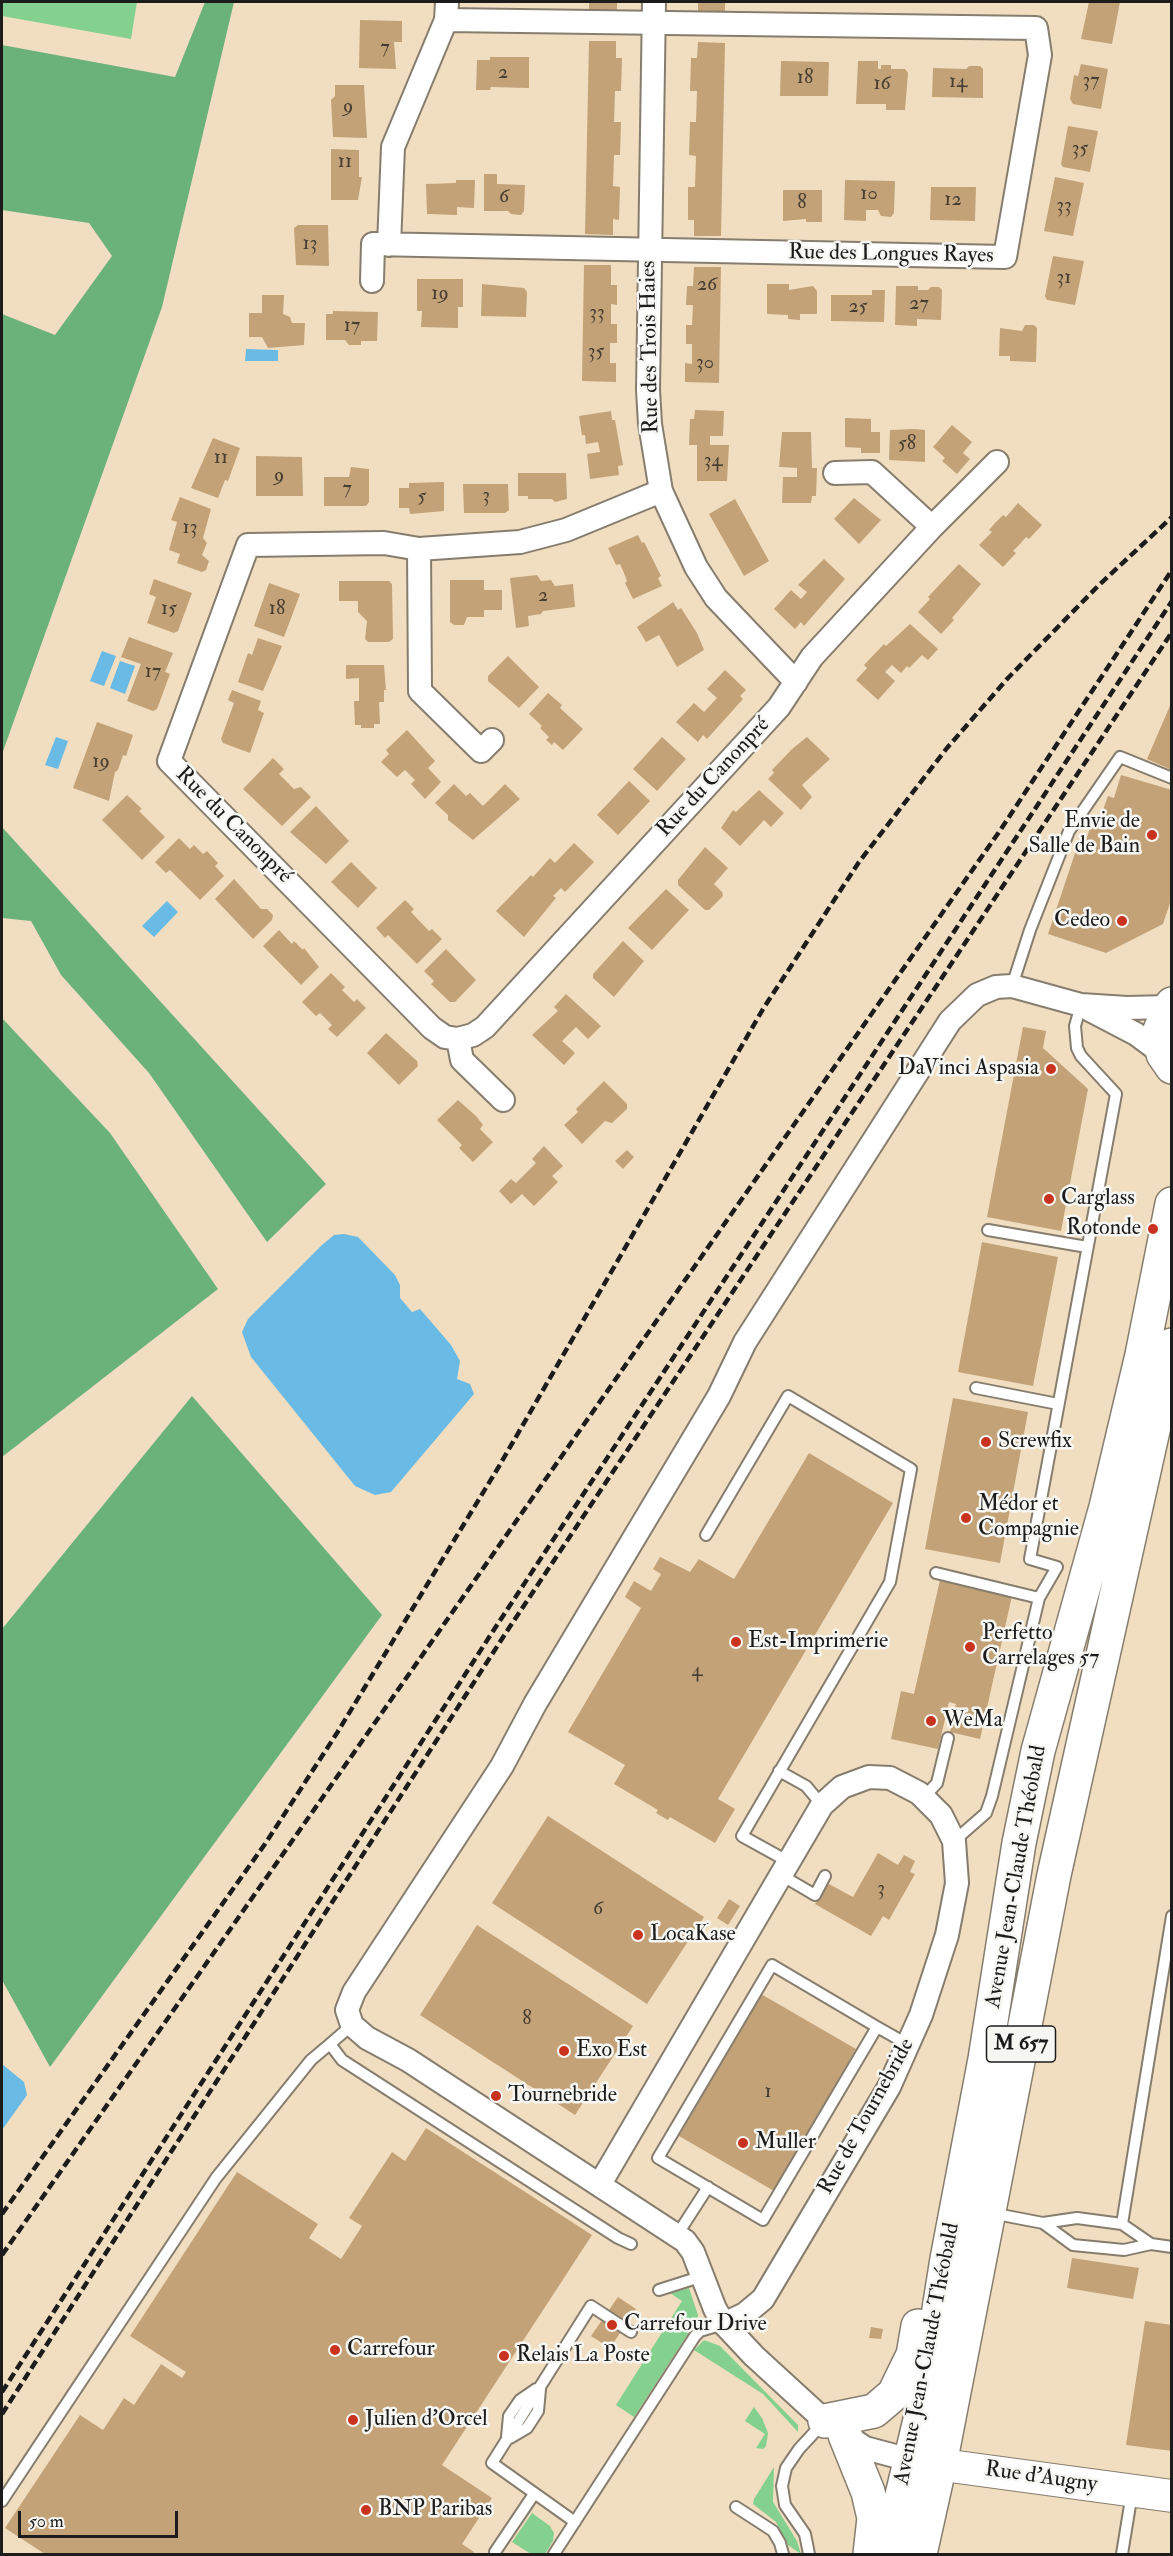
<!DOCTYPE html>
<html>
<head>
<meta charset="utf-8">
<style>
	body { margin:0 }
	#map { position:relative; width:1173px; height:2556px; overflow:hidden; background:#f1dec0; font-family:"IM FELL Double Pica",serif }
	canvas { display:block }
	.frame { position:absolute; inset:0; border:3px solid #1c1c1c; pointer-events:none }
	.scale { position:absolute; left:18px; top:2511px; width:160px; height:27px; box-sizing:border-box; border:3px solid #1c1c1c; border-top:0; padding-left:8px; font-size:18px; line-height:21px; white-space:nowrap; color:#1c1c1c; -webkit-text-stroke:4px #f6f6f2; paint-order:stroke }
</style>
</head>
<body>
<div id="map">
<canvas width="1173" height="2556"></canvas>
<div class="frame"></div>
<div class="scale">50 m</div>
</div>
<script>
const c = document.querySelector('canvas').getContext('2d');
c.lineJoin = 'round';
function fill(path, color) { c.fillStyle = color; c.fill(path, 'evenodd'); }
const toPath = rows => new Path2D(rows.map(r => 'M' + r).join(''));
function trace(path, color, width, dash) { c.strokeStyle = color; c.lineWidth = width; c.lineCap = dash ? 'butt' : 'round'; c.setLineDash(dash || []); c.stroke(path); }
function drawText(font, color, halo, rows, align = 'center') {
  c.font = font + ' "IM FELL Double Pica",serif'; c.lineWidth = 5; c.setLineDash([]); c.textBaseline = 'middle'; c.strokeStyle = halo; c.fillStyle = color; for (const [text, x, y, turn = 0] of rows) {
    c.save(); c.translate(x, y); c.rotate((+turn || 0) * Math.PI / 180); c.textAlign = isNaN(turn) ? turn : align; if (halo) c.strokeText(text, 0, 0); c.fillText(text, 0, 0); c.restore();
  }
}
fill(toPath([
	[2,2,137,2,131,39,2,16],
	[689,2288,698,2315,697,2320,634,2417,616,2405,682,2301,670,2293],
	[704,2340,720,2346,798,2425,798,2432,763,2394,694,2350],
	[754,2407,762,2418,768,2433,766,2446,763,2449,756,2448,765,2434,745,2421],
	[774,2467,773,2502,797,2541,801,2554,788,2545,776,2522,753,2504,754,2499],
	[532,2513,550,2526,554,2533,553,2541,545,2554,531,2554,512,2542]
]), '#84d08e');
fill(toPath([
	[205,2,234,2,162,307,2,754,2,314,55,335,112,256,89,223,2,210,2,45,175,77],
	[2,827,326,1184,267,1242,149,1073,61,975,31,921,2,918],
	[2,1018,110,1133,218,1289,2,1457],
	[192,1396,382,1615,50,2067,2,1980,2,1629]
]), '#6bb279');
fill(toPath([
	[246,349,278,350,278,361,245,361],
	[102,651,116,656,104,686,90,681],
	[120,661,135,666,125,694,110,688],
	[56,737,68,741,58,769,45,765],
	[167,901,178,912,154,937,142,926],
	[344,1234,358,1237,395,1275,400,1285,400,1298,412,1312,420,1309,451,1345,460,1361,457,1379,470,1384,474,1394,391,1492,375,1495,355,1486,251,1357,242,1332,248,1319,322,1245,334,1235],
	[2,2064,24,2082,27,2095,2,2130]
]), '#69bae4');
fill(toPath([
	[589,2,617,2,617,10,589,10],
	[698,2,725,2,725,12,698,12],
	[1089,2,1120,2,1112,44,1081,39],
	[360,20,402,21,402,42,394,42,396,69,359,68],
	[589,41,616,41,616,58,622,58,621,91,615,91,614,122,621,122,620,155,614,155,613,186,620,187,619,220,613,219,613,235,585,234],
	[698,42,725,43,721,236,694,236,694,220,688,220,688,187,695,187,696,156,689,155,690,122,696,122,697,91,690,91,691,58,697,58],
	[490,57,529,57,529,88,491,87,490,90,476,90,477,60,490,60],
	[781,61,829,62,828,96,780,96],
	[858,61,878,61,878,69,881,69,881,65,891,65,891,69,905,69,908,73,905,110,886,110,886,104,856,104],
	[1081,64,1108,69,1101,109,1073,104,1070,99,1074,75,1078,76],
	[969,66,980,66,983,69,983,98,932,97,933,68,966,69],
	[335,85,364,85,367,138,333,137,331,100,335,96],
	[1068,126,1098,131,1090,172,1063,167,1061,164],
	[331,149,359,150,359,177,362,177,358,200,331,200],
	[484,174,497,174,497,184,525,185,524,211,521,215,511,214,508,211,484,211],
	[1055,177,1084,183,1073,236,1044,231],
	[456,180,475,180,474,208,457,207,457,215,427,214,426,184,456,183],
	[845,180,895,181,894,213,891,217,881,216,878,210,866,210,866,221,844,220],
	[931,187,976,187,975,221,930,220],
	[783,190,822,190,822,222,806,222,806,219,783,221],
	[298,225,328,225,329,266,296,265,294,228],
	[1053,256,1084,261,1075,305,1047,300,1045,296],
	[584,265,611,265,611,285,617,285,617,305,611,304,611,324,617,324,617,343,610,343,610,363,616,363,616,382,582,381],
	[694,267,721,267,719,383,685,382,685,363,692,364,692,344,686,344,686,325,692,325,693,305,686,305,687,286,693,286],
	[417,279,463,279,463,307,458,307,458,328,421,327,422,311,417,311],
	[482,284,524,288,527,292,526,317,481,316],
	[767,284,789,284,789,290,813,286,817,291,817,314,800,314,800,320,788,319,788,315,767,314],
	[896,286,918,286,918,290,928,290,931,287,939,287,942,290,941,320,917,319,917,326,895,325],
	[872,290,885,290,884,322,831,321,831,295,872,295],
	[262,295,284,295,283,314,290,317,292,323,305,323,304,345,268,348,262,337,249,337,249,313,262,313],
	[333,311,378,312,377,341,361,341,361,345,349,345,345,340,326,340,326,314,333,314],
	[1025,325,1034,325,1037,328,1036,362,1010,361,1010,356,999,356,1000,328,1022,331],
	[695,410,724,411,723,436,710,436,710,445,729,445,727,481,697,481,697,445,689,445,690,419,694,419],
	[611,411,612,420,615,420,623,465,618,466,619,475,590,479,587,454,600,452,598,442,586,444,585,435,582,435,579,416],
	[845,418,871,419,871,432,880,432,880,453,861,453,861,448,845,447],
	[952,425,972,442,963,453,970,459,957,474,942,461,945,458,933,447],
	[914,429,925,430,925,462,889,460,890,430],
	[782,432,811,432,812,468,817,468,816,496,812,496,811,503,782,503,783,477,797,477,797,468,779,467],
	[213,438,240,448,228,481,225,480,218,498,191,488],
	[256,456,302,457,303,496,256,496],
	[351,467,369,469,369,502,366,506,324,506,324,477,349,477],
	[518,473,566,473,567,499,555,502,552,499,528,499,528,496,518,496],
	[444,482,444,511,410,514,409,508,399,508,399,488,409,488,409,483],
	[463,484,508,484,509,510,505,513,464,513],
	[180,497,211,509,203,538,207,543,202,555,209,561,206,570,202,572,177,563,180,554,169,550,177,522,171,520],
	[854,498,881,520,859,544,834,519],
	[735,499,769,561,744,576,709,514],
	[1018,503,1042,525,1029,539,1026,537,1020,544,1013,551,1016,553,1003,567,979,545,992,532,989,530,996,522,1003,515,1006,517],
	[638,535,642,543,644,542,661,576,658,578,662,586,633,599,625,583,627,581,624,573,620,564,616,565,608,548],
	[824,559,845,579,804,626,801,622,795,629,774,609,791,590,801,599,807,592,798,585],
	[959,564,981,584,952,618,954,620,941,634,918,612,930,599,928,597],
	[537,575,541,581,551,580,555,586,573,584,575,607,543,611,541,614,528,616,529,626,516,628,510,578],
	[154,579,192,593,178,631,174,633,147,623,156,597,149,594],
	[450,580,484,580,484,590,502,590,502,610,484,610,484,617,467,617,464,625,454,625,450,622],
	[339,581,389,581,392,584,393,639,389,642,368,642,365,639,367,621,358,612,358,601,339,601],
	[269,583,300,594,284,637,254,626],
	[673,602,678,610,681,608,697,633,704,650,677,667,659,635,646,642,637,627],
	[910,624,938,649,928,660,922,655,909,668,907,666,901,673,892,665,885,672,895,681,878,700,856,680,867,668,864,665,884,644,886,646],
	[129,637,173,653,165,672,170,674,157,709,153,711,127,701,141,664,121,657],
	[258,638,282,646,263,691,238,682,248,653,252,655],
	[508,656,539,687,519,708,488,681,488,676],
	[346,665,384,665,386,690,384,690,384,702,379,702,380,724,374,724,374,728,361,728,361,725,355,725,354,701,359,701,359,678,346,679],
	[725,670,746,690,740,696,743,699,707,739,703,735,698,742,676,722,694,703,704,712,717,698,707,689],
	[232,690,261,701,258,710,264,713,250,753,223,743,221,739,234,703,228,700],
	[548,693,562,705,560,708,583,729,563,750,554,742,552,745,546,740,549,737,540,728,542,726,529,714],
	[1172,701,1172,770,1147,759],
	[97,722,133,735,126,756,123,755,118,770,115,772,109,801,73,788],
	[407,730,435,761,428,768,441,782,425,799,411,784,415,780,405,770,397,777,381,762,389,754,386,750],
	[662,737,686,759,657,791,633,769],
	[807,737,830,759,802,785,812,797,801,810,768,779,774,773,772,770,792,749],
	[273,758,284,769,279,774,294,789,301,787,311,797,282,826,243,789],
	[1121,775,1172,790,1172,897,1163,924,1106,953,1048,934,1079,841,1085,843,1093,819,1099,821,1108,796,1114,798],
	[629,781,650,801,618,835,597,815],
	[454,784,466,796,470,793,483,806,505,784,520,799,473,840,448,820,448,815,435,803],
	[759,790,784,813,771,827,764,820,740,846,721,828,733,810,736,812],
	[127,795,142,809,139,811,165,837,142,860,102,820],
	[316,806,349,841,326,864,290,832],
	[179,838,190,849,194,845,203,854,207,851,218,863,215,866,224,876,200,900,170,870,166,873,155,862],
	[574,843,594,862,565,892,561,888,553,896,556,898,524,937,496,911,531,875,533,877,550,858,555,863],
	[705,847,728,868,714,884,722,892,723,896,709,910,705,910,678,885,678,880],
	[351,862,377,888,358,908,331,882],
	[234,879,261,909,267,909,273,915,272,920,253,939,215,899],
	[666,889,689,910,652,950,628,928],
	[405,900,414,909,411,912,429,931,432,929,442,939,417,964,388,935,385,938,376,928],
	[279,930,292,944,294,941,303,950,304,948,319,967,301,985,263,946],
	[623,941,644,961,614,997,593,978,593,974],
	[446,949,476,980,455,1002,450,1002,431,984,434,981,424,971],
	[331,973,345,987,342,990,354,1002,357,999,366,1008,337,1037,328,1029,332,1025,320,1013,316,1016,302,1002],
	[566,994,601,1026,588,1039,576,1027,562,1041,575,1053,564,1065,532,1035,558,1011,554,1007],
	[1023,1027,1046,1031,1043,1048,1088,1089,1061,1231,987,1217],
	[386,1033,417,1061,418,1066,399,1085,367,1053],
	[604,1081,627,1104,627,1109,612,1123,605,1121,582,1144,564,1125,578,1112,576,1109],
	[458,1100,476,1116,483,1125,480,1129,493,1142,473,1162,459,1148,462,1145,437,1120],
	[544,1146,563,1166,552,1176,558,1182,534,1206,522,1194,511,1204,499,1191,511,1179,516,1183,536,1163,532,1159],
	[627,1150,634,1157,623,1169,615,1161],
	[982,1242,1058,1257,1033,1386,958,1372],
	[953,1398,1028,1412,1000,1563,925,1549],
	[809,1453,893,1503,718,1799,735,1809,715,1843,670,1817,668,1820,656,1813,658,1810,614,1784,625,1765,568,1732,641,1608,625,1597,634,1581,651,1591,661,1574,653,1569,660,1557,690,1572,699,1559,734,1579],
	[940,1580,1012,1596,980,1739,950,1732,956,1704,949,1702,938,1749,891,1739,901,1691,914,1694],
	[548,1816,704,1917,647,2004,492,1903],
	[878,1853,898,1865,904,1855,915,1861,910,1872,915,1874,889,1920,883,1916,871,1936,815,1904,827,1883,853,1897],
	[729,1899,740,1906,728,1925,717,1918],
	[477,1925,633,2026,575,2115,420,2015],
	[761,1994,856,2049,774,2191,679,2136],
	[426,2128,592,2235,442,2465,492,2498,462,2544,474,2552,473,2554,45,2554,5,2528,80,2415,103,2430,124,2398,134,2405,161,2364,182,2378,186,2372,130,2336,237,2172,318,2224,309,2238,341,2259,362,2226,349,2218,392,2152,405,2161],
	[1072,2258,1139,2268,1133,2299,1067,2288],
	[618,2297,636,2309,610,2348,591,2336],
	[1145,2321,1172,2325,1172,2451,1126,2445],
	[871,2327,883,2329,881,2339,869,2338]
]), '#c3a277');
const lane = toPath([
	[1012,986,1030,930,1069,831,1120,757,1172,778],
	[988,1230,1087,1247],
	[976,1388,1058,1404],
	[706,1535,788,1396,911,1469,890,1582,742,1836,789,1862],
	[936,1573,1039,1598],
	[779,1771,806,1786,822,1805],
	[924,1797,937,1783,948,1738],
	[954,1841,986,1813,992,1796,1039,1598,1057,1567,1030,1559,1116,1094,1081,1056,1077,1048,1075,1026,1081,1005],
	[781,1875,815,1895,825,1876],
	[352,2025,330,2044,342,2060,618,2238,631,2244],
	[877,2027,763,2220,658,2158,772,1965,877,2027,893,2036,908,2045],
	[991,2213,1043,2223,1077,2218,1122,2224,1151,2244],
	[1043,2223,1073,2245,1124,2250,1151,2244,1172,2247],
	[1122,2224,1172,1916],
	[677,2235,708,2187],
	[659,2290,703,2276],
	[507,2437,509,2416,520,2400,536,2389],
	[510,2438,527,2428,538,2411,540,2389],
	[2,2501,216,2178,311,2060,330,2044],
	[736,2507,773,2531,780,2543,783,2554],
	[575,2522,492,2463,591,2306,631,2332],
	[495,2552,534,2494],
	[554,2554,695,2336,700,2331,724,2324],
	[809,2554,805,2534,785,2505,782,2486,786,2468,799,2449,823,2423],
	[1122,2554,1132,2493]
]);
const street = toPath([
	[654,2,648,390,650,424,661,491,696,567,716,598,796,682],
	[389,245,393,147,446,20,447,2],
	[372,281,373,244,1005,257,1040,55,1036,28,446,20],
	[835,473,872,472,932,527],
	[661,491,566,530,520,542,419,549,384,543,248,545,169,761,432,1028,445,1037,458,1039,473,1035,485,1027,779,707,812,657,932,527,997,462],
	[419,549,420,691,481,751,492,740],
	[1090,1010,1136,1034,1163,1054],
	[458,1039,462,1060,503,1100],
	[600,2184,822,1805,842,1787,869,1777,890,1778,919,1793,941,1815,954,1841,957,1883,947,1935,921,2015,889,2087,763,2299,745,2314,724,2324],
	[910,2460,865,2448,845,2435,825,2421,754,2356,724,2324,715,2309,693,2252,685,2241,408,2060,367,2038,352,2025,347,2010,354,1992,502,1766,535,1704,719,1396,745,1342,950,1021,977,995,996,987,1012,986,1081,1005,1127,1008,1168,1007]
]);
const secondary = toPath([
	[913,2461,1172,2496]
]);
const primary = toPath([
	[1172,1004,1160,1030,1163,1054,1172,1067],
	[825,2421,874,2411,894,2394,913,2355,918,2326],
	[845,2435,868,2492,874,2518,870,2554],
	[888,2554,924,2403,947,2259,985,2059,1019,1843,1038,1751,1106,1507,1142,1355,1172,1204],
	[920,2554,940,2464,1054,1875,1172,1345]
]);
trace(lane, '#867d6e', 14);
trace(street, '#867d6e', 26);
trace(secondary, '#867d6e', 34);
trace(primary, '#867d6e', 36);
trace(lane, '#fff', 10);
trace(street, '#fff', 22);
trace(secondary, '#fff', 32);
trace(primary, '#fff', 33);
trace(toPath([
	[2,2214,265,1844,337,1733,498,1468,763,1009,859,862,947,748,1008,678,1099,585,1172,517],
	[2,2255,999,832,1172,570],
	[2,2392,497,1625,1172,601],
	[2,2414,509,1628,1172,632]
]), '#1c1c1c', 4.5, [9, 4.5]);
for (const [x, y, r, color] of [
	[1152,835,6,"#c8321e"],
	[1122,921,6,"#c8321e"],
	[1051,1069,6,"#c8321e"],
	[1049,1199,6,"#c8321e"],
	[1153,1229,6,"#c8321e"],
	[986,1442,6,"#c8321e"],
	[966,1518,6,"#c8321e"],
	[736,1642,6,"#c8321e"],
	[970,1647,6,"#c8321e"],
	[931,1721,6,"#c8321e"],
	[638,1935,6,"#c8321e"],
	[564,2051,6,"#c8321e"],
	[496,2096,6,"#c8321e"],
	[743,2143,6,"#c8321e"],
	[612,2325,6,"#c8321e"],
	[335,2350,6,"#c8321e"],
	[504,2356,6,"#c8321e"],
	[353,2420,6,"#c8321e"],
	[366,2510,6,"#c8321e"]
]) { const dot = new Path2D(); dot.arc(x, y, r, 0, 2 * Math.PI); c.fillStyle = color; c.fill(dot); trace(dot, '#f6f6f2', 2); }
drawText('20px', '#463e33', null, [
	["7",385,49],
	["2",503,74],
	["18",805,79],
	["37",1091,82],
	["14",958,83],
	["16",882,85],
	["9",348,108],
	["35",1080,150],
	["11",345,163],
	["10",869,195],
	["6",504,198],
	["12",953,201],
	["8",802,204],
	["33",1064,207],
	["13",310,245],
	["31",1064,279],
	["26",707,286],
	["19",440,295],
	["27",919,305],
	["25",858,308],
	["33",597,314],
	["17",352,327],
	["35",596,353],
	["30",705,364],
	["58",907,445],
	["11",221,459],
	["34",713,462],
	["9",279,477],
	["7",347,490],
	["3",486,497],
	["5",422,498],
	["13",190,529],
	["2",543,597],
	["15",169,610],
	["18",277,610],
	["17",153,673],
	["19",101,763],
	["4",697,1672],
	["3",881,1890],
	["6",598,1910],
	["8",527,2020],
	["1",768,2093]
]);
for (const [x, y, w] of [
	[1021,2044,69]
]) { const box = new Path2D(); box.roundRect(x - w / 2, y - 18, w, 36, 4.5); c.fillStyle = '#f6f6f2'; c.fill(box); trace(box, '#1c1c1c', 1.5); }
drawText('bold 21px', '#1c1c1c', null, [
	["M 657",1021,2044]
]);
drawText('22px', '#1c1c1c', '#f6f6f2', [
	["Rue des Longues Rayes",891,255,1],
	["Rue des Trois Haies",651,347,-91],
	["Rue du Canonpré",714,778,-47],
	["Rue du Canonpré",233,826,45],
	["Avenue Jean-Claude Théobald",1017,1877,-80],
	["Rue de Tournebride",867,2117,-61],
	["Avenue Jean-Claude Théobald",928,2354,-79],
	["Rue d'Augny",1041,2478,8]
]);
drawText('22px', '#1c1c1c', '#f6f6f2', [
	["Envie de",1140,822,"right"],
	["Salle de Bain",1140,847,"right"],
	["Cedeo",1110,921,"right"],
	["DaVinci Aspasia",1039,1069,"right"],
	["Carglass",1061,1199],
	["Rotonde",1141,1229,"right"],
	["Screwfix",998,1442],
	["Médor et",978,1505],
	["Compagnie",978,1530],
	["Perfetto",982,1634],
	["Carrelages 57",982,1659],
	["Est-Imprimerie",748,1642],
	["WeMa",943,1721],
	["LocaKase",650,1935],
	["Exo Est",576,2051],
	["Tournebride",508,2096],
	["Muller",755,2143],
	["Carrefour Drive",624,2325],
	["Carrefour",347,2350],
	["Relais La Poste",516,2356],
	["Julien d'Orcel",365,2420],
	["BNP Paribas",378,2510]
], 'left');
</script>
</body>
</html>
